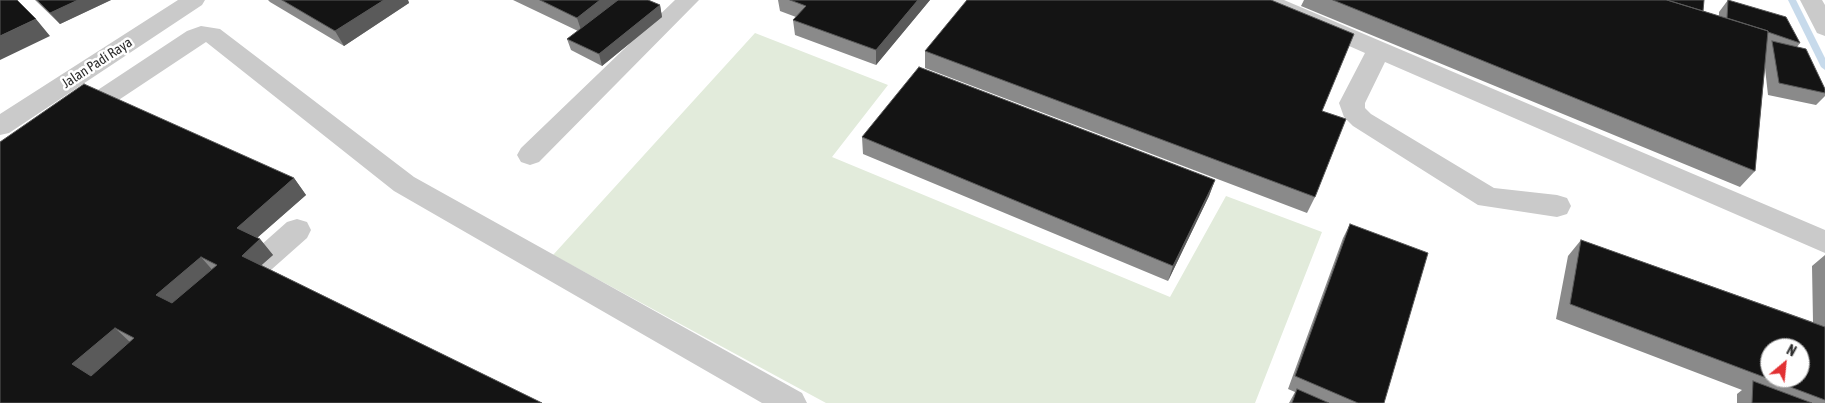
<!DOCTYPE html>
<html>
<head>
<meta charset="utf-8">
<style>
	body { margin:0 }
	#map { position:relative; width:1825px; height:403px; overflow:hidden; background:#fff; font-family:"Asap Condensed",sans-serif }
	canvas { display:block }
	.north { position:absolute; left:1760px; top:338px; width:50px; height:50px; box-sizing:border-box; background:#fff; border:1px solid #ababab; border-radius:50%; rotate:28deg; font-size:14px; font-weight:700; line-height:20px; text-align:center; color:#2d2d2d }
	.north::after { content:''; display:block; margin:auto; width:18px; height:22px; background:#e23133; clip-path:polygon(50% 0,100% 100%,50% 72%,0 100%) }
</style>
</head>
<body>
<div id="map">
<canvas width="1825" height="403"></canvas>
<div class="north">N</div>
</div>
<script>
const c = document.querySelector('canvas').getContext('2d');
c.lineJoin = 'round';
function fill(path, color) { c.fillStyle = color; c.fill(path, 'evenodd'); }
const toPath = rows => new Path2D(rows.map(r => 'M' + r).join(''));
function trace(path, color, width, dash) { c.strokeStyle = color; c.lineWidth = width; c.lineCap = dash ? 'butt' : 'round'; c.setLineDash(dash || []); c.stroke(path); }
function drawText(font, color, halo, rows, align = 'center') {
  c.font = font + ' "Asap Condensed",sans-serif'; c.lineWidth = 5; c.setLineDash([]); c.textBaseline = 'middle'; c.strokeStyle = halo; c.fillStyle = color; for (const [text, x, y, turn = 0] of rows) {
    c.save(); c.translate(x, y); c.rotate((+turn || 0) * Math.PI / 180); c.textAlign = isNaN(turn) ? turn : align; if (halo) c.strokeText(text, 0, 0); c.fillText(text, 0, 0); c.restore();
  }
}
fill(toPath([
	[755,33,888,85,832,157,1170,297,1226,196,1322,232,1255,403,826,403,553,255]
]), '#e2ebdb');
fill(toPath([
	[1788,0,1796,0,1825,58,1825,70,1821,67,1788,0]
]), '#c7daeb');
fill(toPath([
	[178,0,205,0,202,5,9,133,0,135,0,114,178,0],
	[675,0,699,0,539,162,530,165,521,162,517,155,521,148,675,0],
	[1253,0,1284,0,1825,230,1825,253,1385,62,1365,103,1365,108,1371,114,1494,188,1557,195,1567,198,1571,206,1567,214,1557,217,1478,205,1353,126,1344,117,1339,103,1365,53,1256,5,1253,0],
	[1800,0,1822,0,1825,5,1825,36,1817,33,1800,0],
	[201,26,220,29,414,177,802,393,807,403,762,403,394,191,206,42,87,121,78,124,69,121,65,115,69,109,187,31,201,26],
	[297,219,307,222,311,230,307,238,254,285,244,289,234,285,229,277,234,269,287,222,297,219]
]), '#cacaca');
fill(toPath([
	[35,0,111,0,60,24],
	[268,0,408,0,409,3,344,46,270,2],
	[513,0,648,0,660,5,662,17,602,66,571,50,567,39,578,31],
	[778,0,930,0,876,65,795,35,793,20,796,17,780,11],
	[1304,0,1704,0,1703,11,1719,16,1719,12,1728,0,1800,43,1797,47,1825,89,1825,96,1816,105,1768,95,1765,68,1755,171,1740,187,1301,6],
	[925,51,1322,111,1315,197,1307,213,925,68],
	[862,137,1215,180,1209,196,1168,281,863,154],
	[294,178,306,195,257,238,260,239,273,255,261,265,542,403,0,403],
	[1350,224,1384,403,1289,403,1295,392,1288,389,1343,238],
	[1581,240,1813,322,1812,266,1825,255,1825,403,1737,403,1737,394,1742,390,1556,319,1568,256]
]), '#8a8a8a');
fill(toPath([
	[78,0,111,0,60,24,50,13],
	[384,0,408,0,409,3,344,46,335,31],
	[600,0,624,0,582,33,577,18],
	[918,0,930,0,876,65,876,50],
	[660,5,662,17,602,66,599,54],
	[36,19,50,36,0,60,0,36],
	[294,178,306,195,250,244,237,228],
	[1215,180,1209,196,1168,281,1173,266],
	[260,239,273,255,255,271,242,256],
	[201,257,215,273,172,310,156,295],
	[115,328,132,344,90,379,72,364]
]), '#5a5a5a');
const building = toPath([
	[0,0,17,0,36,19,0,36,0,0],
	[37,0,78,0,50,13,37,0],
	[282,0,384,0,335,31,282,0],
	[540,0,600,0,577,18,540,0],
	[618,0,648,0,660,5,599,54,567,39,618,0],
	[790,0,918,0,876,50,793,20,806,6,790,0],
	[967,0,1271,0,1354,34,1322,111,1346,119,1315,197,925,51,967,0],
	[1333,0,1667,0,1768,31,1755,171,1333,0],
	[1667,0,1704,0,1703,11,1667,0],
	[1728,0,1786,17,1800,43,1768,32,1768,31,1727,18,1728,0],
	[1772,41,1806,49,1825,89,1825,93,1779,83,1772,41],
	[919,67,1215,180,1173,266,862,137,919,67],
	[84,84,294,178,237,228,260,239,242,256,542,403,0,403,0,142,84,84],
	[201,257,217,265,172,303,156,295,201,257],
	[115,328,134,338,91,376,72,364,115,328],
	[1350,224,1428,253,1384,403,1358,403,1295,376,1350,224],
	[1581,240,1825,327,1825,400,1570,304,1581,240],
	[1770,348,1800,348,1800,378,1770,378,1770,348],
	[1753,381,1812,403,1752,403,1753,381],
	[1297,389,1329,403,1292,403,1297,389]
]);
fill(building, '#141414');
trace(building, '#5a5a5a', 1);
drawText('14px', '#2d2d2d', '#fff', [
	["Jalan Padi Raya",97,63,-33]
]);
</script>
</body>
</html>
